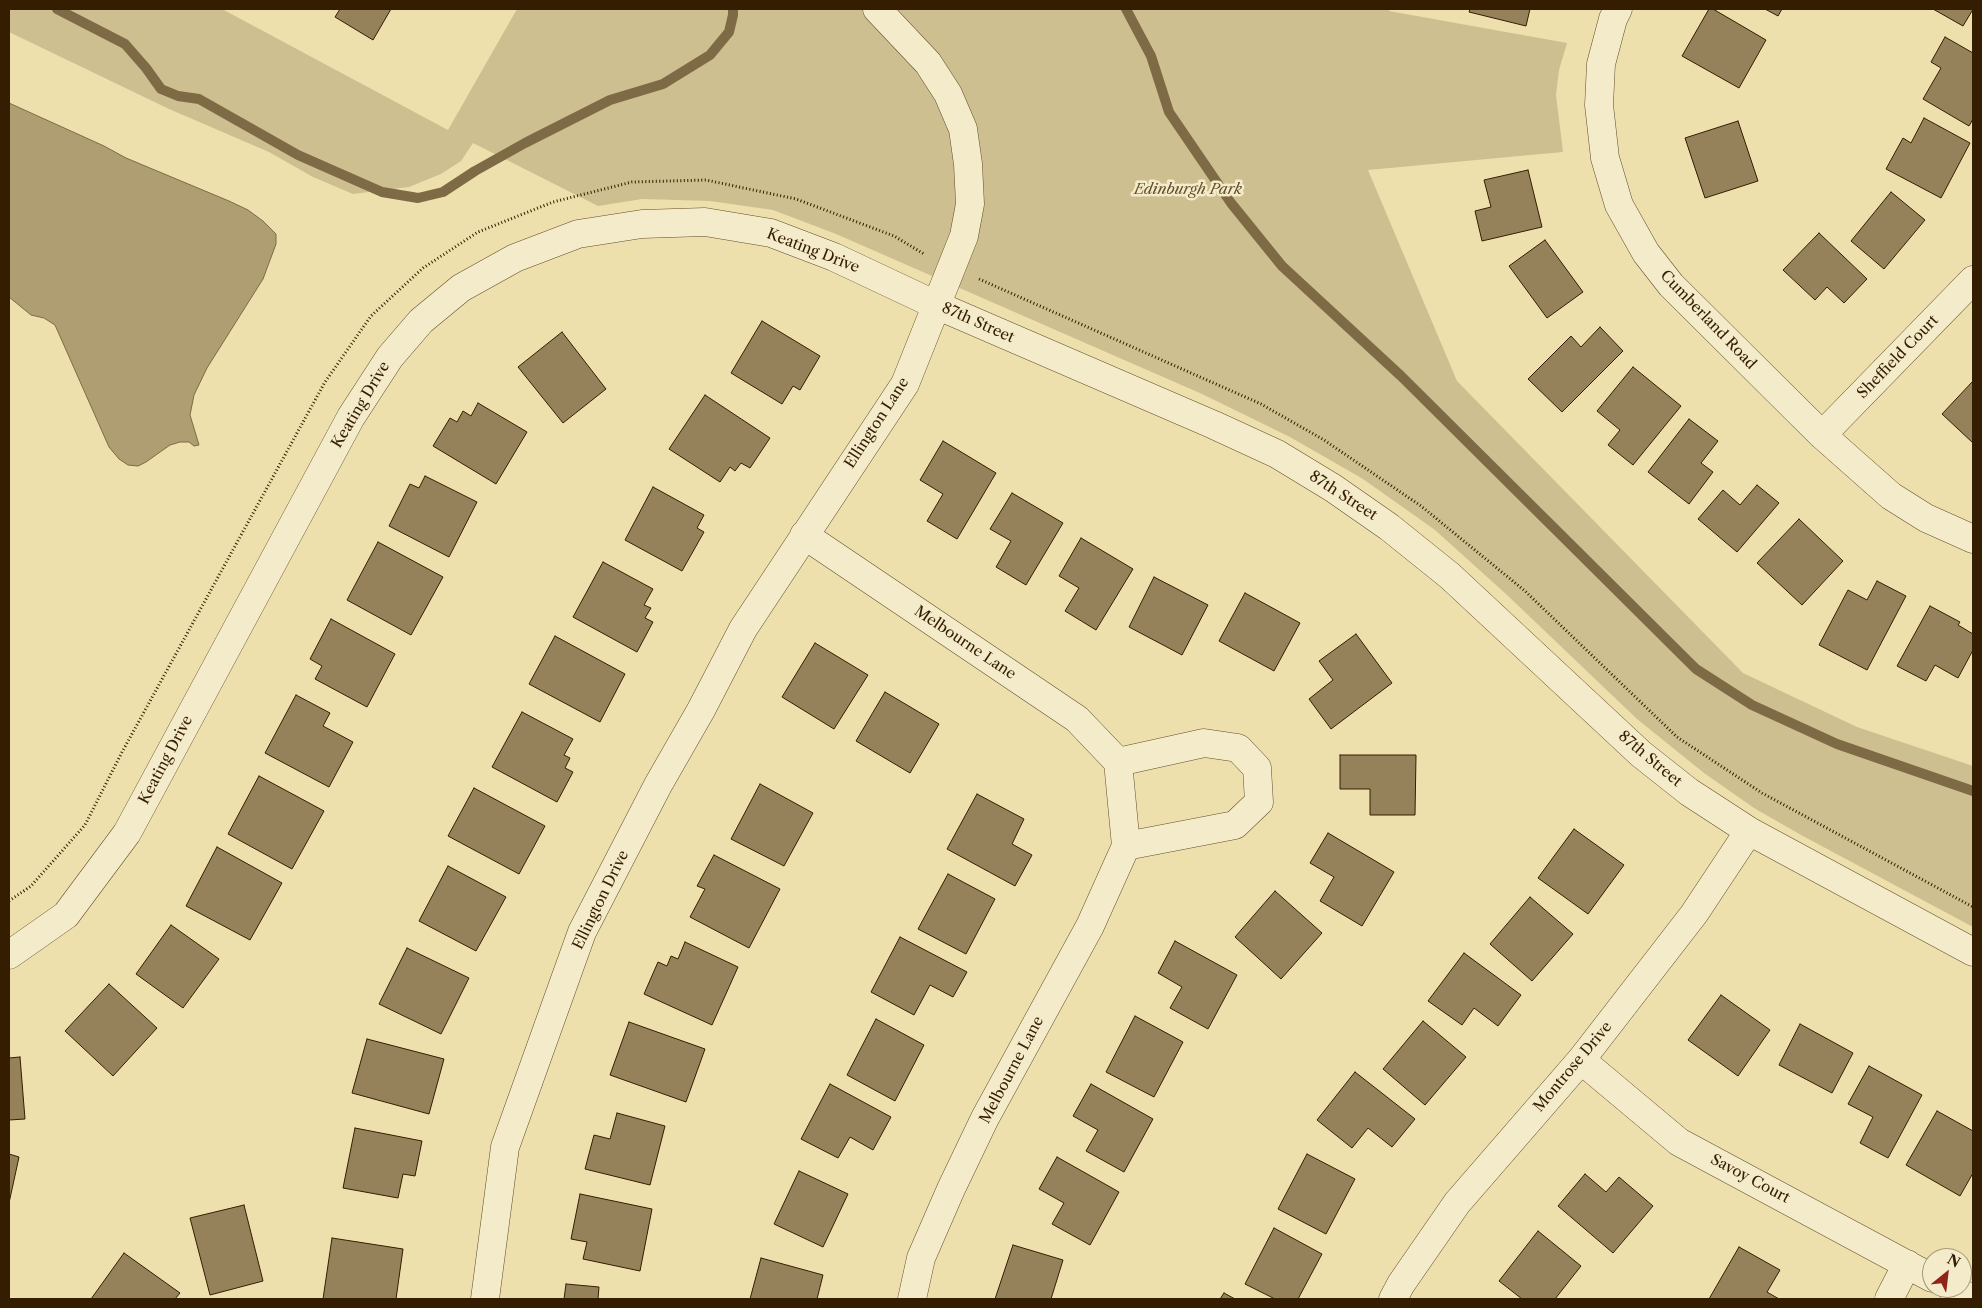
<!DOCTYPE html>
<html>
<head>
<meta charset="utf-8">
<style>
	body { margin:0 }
	#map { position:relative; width:1982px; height:1308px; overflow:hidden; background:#eee0ad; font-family:"Libre Caslon Text",serif }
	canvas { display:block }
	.frame { position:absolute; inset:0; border:10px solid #341d00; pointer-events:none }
	.north { position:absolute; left:1922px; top:1248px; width:50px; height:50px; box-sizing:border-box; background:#f4ebca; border:1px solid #a79979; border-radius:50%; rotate:29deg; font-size:14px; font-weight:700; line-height:20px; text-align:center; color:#341d00 }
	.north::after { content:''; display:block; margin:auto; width:18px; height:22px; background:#8f2418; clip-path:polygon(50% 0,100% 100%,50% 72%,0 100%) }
</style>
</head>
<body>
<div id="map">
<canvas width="1982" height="1308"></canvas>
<div class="frame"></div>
<div class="north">N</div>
</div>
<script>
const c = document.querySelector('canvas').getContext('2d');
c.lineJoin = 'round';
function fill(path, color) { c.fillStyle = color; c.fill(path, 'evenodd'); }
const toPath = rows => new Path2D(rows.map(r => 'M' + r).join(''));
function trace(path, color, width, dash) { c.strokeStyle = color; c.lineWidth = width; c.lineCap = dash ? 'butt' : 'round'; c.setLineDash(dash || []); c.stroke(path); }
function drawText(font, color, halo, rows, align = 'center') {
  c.font = font + ' "Libre Caslon Text",serif'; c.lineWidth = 5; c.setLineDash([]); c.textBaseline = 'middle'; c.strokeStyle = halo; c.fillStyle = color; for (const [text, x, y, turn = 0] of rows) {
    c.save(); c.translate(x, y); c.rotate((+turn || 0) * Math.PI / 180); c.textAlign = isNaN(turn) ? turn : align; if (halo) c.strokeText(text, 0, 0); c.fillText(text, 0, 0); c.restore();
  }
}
fill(toPath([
	[9,9,222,9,448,130,517,9,1390,9,1389,11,1567,43,1559,70,1556,95,1563,152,1368,170,1457,381,1743,673,1857,727,1973,766,1973,927,1801,835,1754,808,1704,773,1637,719,1506,594,1435,530,1363,479,1290,437,1202,394,836,234,773,210,710,201,642,199,598,206,473,143,461,161,441,174,409,187,353,194,313,177,269,152,169,109,9,32]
]), '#cebf90');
const water = toPath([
	[9,103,104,146,126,158,229,201,248,210,263,221,276,234,276,244,263,279,207,368,194,395,190,415,199,445,194,446,189,442,180,442,170,445,146,462,138,466,128,465,119,459,109,447,55,325,44,318,31,315,9,297,9,103]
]);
fill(water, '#af9e72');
trace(water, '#7e6a44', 1);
trace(toPath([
	[57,9,125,44,146,68,161,89,178,96,199,99,298,155,382,192,418,198,443,192,475,171,525,143,610,100,663,84,710,55,729,32,733,15,733,9],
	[1126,9,1151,56,1169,112,1231,203,1282,266,1401,376,1696,669,1752,705,1837,744,1973,791]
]), '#7e6a44', 10);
const building = toPath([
	[340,9,391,9,373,40,335,17,340,9],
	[1470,9,1530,9,1526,26,1469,12,1470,9],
	[1709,9,1713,9,1766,40,1739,88,1682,56,1709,9],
	[1765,9,1782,9,1778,16,1765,9],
	[1933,9,1973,9,1973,12,1972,11,1963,26,1933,9],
	[1945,37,1973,53,1973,119,1969,126,1923,99,1941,68,1931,62,1945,37],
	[1924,118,1970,143,1941,198,1886,169,1903,138,1911,143,1924,118],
	[1738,121,1758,181,1705,198,1685,138,1738,121],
	[1528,170,1542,227,1482,241,1475,211,1491,207,1484,180,1528,170],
	[1891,192,1925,220,1884,269,1851,241,1891,192],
	[1819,233,1867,279,1844,303,1827,287,1815,300,1783,270,1819,233],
	[1545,240,1583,292,1547,318,1509,266,1545,240],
	[762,321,820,356,800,390,793,386,782,404,731,373,762,321],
	[1600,327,1623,351,1562,412,1528,379,1571,336,1581,347,1600,327],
	[562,332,606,389,563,423,518,367,562,332],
	[1633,367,1681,406,1633,465,1608,445,1620,430,1597,411,1633,367],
	[1973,381,1973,443,1942,414,1973,381],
	[705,395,770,438,750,468,741,463,735,471,730,467,720,482,669,449,705,395],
	[478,403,527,432,496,484,433,446,450,418,457,422,463,411,471,416,478,403],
	[1689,419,1718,441,1701,463,1713,472,1689,504,1648,472,1689,419],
	[943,441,996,473,957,539,927,521,943,494,920,480,943,441],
	[425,476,477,502,449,557,389,526,410,484,419,488,425,476],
	[1757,485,1779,503,1737,552,1698,519,1723,490,1740,505,1757,485],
	[653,487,704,515,697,528,704,532,682,571,625,540,653,487],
	[1012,493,1063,523,1026,585,996,567,1011,541,990,529,1012,493],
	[1799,519,1843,561,1802,605,1757,563,1799,519],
	[1081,538,1133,569,1096,630,1065,611,1079,588,1059,576,1081,538],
	[378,542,443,577,411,635,347,600,378,542],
	[603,562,653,589,644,605,651,608,645,618,653,622,637,652,573,617,603,562],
	[1154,577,1208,605,1182,655,1129,627,1154,577],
	[1877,581,1906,596,1867,670,1819,645,1848,590,1867,600,1877,581],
	[1245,593,1300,623,1274,671,1219,641,1245,593],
	[1930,606,1960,622,1958,625,1973,634,1973,650,1958,678,1935,665,1926,681,1897,666,1930,606],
	[331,619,395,654,367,707,315,679,322,666,310,659,331,619],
	[1356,634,1392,683,1331,729,1309,699,1333,680,1319,661,1356,634],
	[555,636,625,674,600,722,529,684,555,636],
	[815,643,868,675,834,729,782,697,815,643],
	[885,692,939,724,910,773,856,741,885,692],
	[296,695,330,713,323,726,353,742,329,787,265,753,296,695],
	[522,712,573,739,564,755,570,758,565,768,573,772,557,802,492,767,522,712],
	[1340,755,1416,755,1415,815,1370,815,1370,789,1340,789,1340,755],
	[259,776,324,811,292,869,228,834,259,776],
	[760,784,813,813,784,866,731,839,760,784],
	[474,788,545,826,519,874,448,836,474,788],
	[977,794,1024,819,1012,844,1032,855,1015,886,947,849,977,794],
	[1574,829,1624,865,1588,914,1538,878,1574,829],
	[1328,833,1394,872,1362,926,1320,901,1334,877,1310,863,1328,833],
	[217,847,282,883,250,940,186,906,217,847],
	[714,855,780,889,749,948,690,917,705,889,697,886,714,855],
	[448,866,506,897,476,951,419,921,448,866],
	[948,874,995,899,966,954,918,929,948,874],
	[1275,891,1322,933,1281,979,1235,937,1275,891],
	[1530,897,1573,934,1532,981,1490,944,1530,897],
	[171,925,219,959,183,1008,136,974,171,925],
	[900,937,967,972,953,997,930,985,914,1015,871,992,900,937],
	[1175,941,1237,975,1208,1029,1170,1008,1182,987,1158,973,1175,941],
	[685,942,738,967,712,1025,644,994,658,962,667,966,671,956,678,959,685,942],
	[407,948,469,978,441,1034,379,1004,407,948],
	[1464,953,1521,995,1498,1026,1474,1008,1462,1025,1428,1001,1464,953],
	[109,984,157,1028,113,1076,65,1031,109,984],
	[1721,995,1770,1030,1738,1076,1688,1040,1721,995],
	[1135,1016,1183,1042,1154,1097,1106,1072,1135,1016],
	[876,1019,924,1045,895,1101,847,1075,876,1019],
	[1423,1021,1466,1057,1425,1105,1383,1069,1423,1021],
	[629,1022,705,1049,686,1102,610,1075,629,1022],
	[1800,1024,1853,1053,1832,1093,1779,1065,1800,1024],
	[367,1039,444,1059,429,1114,352,1093,367,1039],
	[20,1057,25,1119,9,1120,9,1058,20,1057],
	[1869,1066,1922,1095,1888,1158,1860,1143,1873,1117,1848,1104,1869,1066],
	[1355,1072,1415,1119,1392,1147,1368,1128,1352,1148,1317,1120,1355,1072],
	[830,1084,891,1117,873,1150,850,1137,838,1158,801,1139,830,1084],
	[1091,1084,1153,1119,1124,1172,1086,1151,1098,1130,1073,1116,1091,1084],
	[1937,1111,1973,1131,1973,1173,1960,1196,1906,1165,1937,1111],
	[617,1113,665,1126,650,1185,585,1169,594,1135,610,1139,617,1113],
	[355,1128,422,1141,415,1176,403,1174,398,1198,343,1188,355,1128],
	[9,1154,19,1157,9,1203,9,1154],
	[1307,1154,1355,1179,1326,1234,1278,1209,1307,1154],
	[1057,1157,1119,1192,1090,1245,1052,1224,1064,1203,1039,1189,1057,1157],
	[799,1171,848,1194,823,1247,774,1224,799,1171],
	[1585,1174,1606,1192,1619,1177,1653,1206,1613,1253,1558,1206,1585,1174],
	[580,1194,652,1209,640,1271,583,1259,587,1242,571,1239,580,1194],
	[244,1205,263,1281,210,1295,190,1218,244,1205],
	[1274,1228,1322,1254,1298,1299,1275,1299,1245,1284,1274,1228],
	[1538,1231,1581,1266,1555,1299,1522,1299,1499,1281,1538,1231],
	[332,1238,403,1249,396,1299,323,1299,332,1238],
	[1013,1245,1063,1260,1051,1299,995,1299,1013,1245],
	[1739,1247,1780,1270,1767,1292,1779,1299,1709,1299,1739,1247],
	[124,1253,180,1293,175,1299,91,1299,124,1253],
	[761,1258,823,1275,817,1299,750,1299,761,1258],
	[566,1284,599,1287,598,1299,564,1299,566,1284],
	[1224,1293,1235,1299,1220,1299,1224,1293]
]);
fill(building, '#95825a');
trace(building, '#341d00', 1);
const minor = toPath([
	[1618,9,1613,19,1601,64,1599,105,1605,158,1619,205,1646,253,1671,285,1822,435,1891,496,1926,518,1973,539],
	[1822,435,1973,280],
	[804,535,1077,719,1118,762,1126,846,1090,926,985,1118,951,1189,921,1258,912,1299],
	[1118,762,1204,743,1238,748,1257,768,1259,802,1235,825,1126,846],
	[9,955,66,915,127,833,351,417,390,357,421,321,461,288,515,258,578,234,642,224,705,222,771,233,834,257,936,305,1214,425,1277,454,1333,488,1389,527,1450,576,1641,754,1689,792,1749,831,1973,952],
	[1581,1060,1679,1142,1932,1278],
	[1951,1288,1972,1299],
	[485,1299,505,1147,582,932,658,785,701,710,743,629,905,384,964,236,970,204,968,164,963,129,948,94,928,63,877,9],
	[1393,1299,1401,1284,1457,1203,1581,1060,1694,914,1749,831],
	[1889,1299,1907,1264]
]);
trace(minor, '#624e2b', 29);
trace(toPath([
	[979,279,1261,404,1324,440,1421,506,1525,591,1677,737,1762,793,1973,907],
	[9,901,31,886,85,825,121,754,325,382,371,316,423,268,478,232,553,202,632,182,706,180,796,199,894,236,924,254]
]), '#341d00', 3, [1, 2.5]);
trace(minor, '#f4ebca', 28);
drawText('italic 15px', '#624e2b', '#f4ebca', [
	["Edinburgh Park",1188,190]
]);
drawText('15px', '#341d00', '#f4ebca', [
	["Keating Drive",813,251,21],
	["Cumberland Road",1708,320,46],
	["87th Street",978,323,24],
	["Sheffield Court",1898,357,-46],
	["Keating Drive",361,405,-59],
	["Ellington Lane",877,423,-57],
	["87th Street",1343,496,33],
	["Melbourne Lane",965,643,34],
	["87th Street",1650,759,40],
	["Keating Drive",166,760,-62],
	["Ellington Drive",601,900,-64],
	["Montrose Drive",1573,1067,-50],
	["Melbourne Lane",1012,1070,-62],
	["Savoy Court",1750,1179,28]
]);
</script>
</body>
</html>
